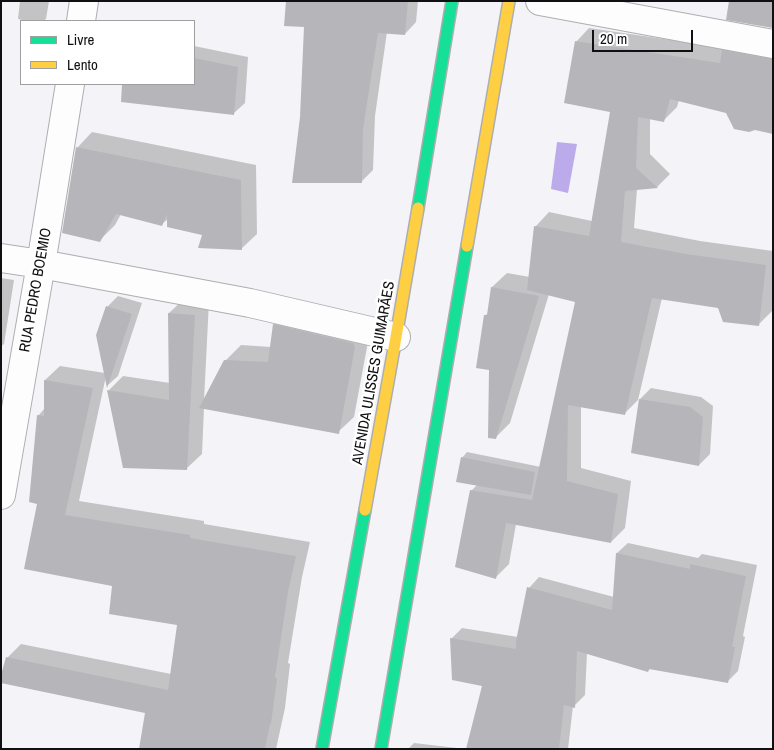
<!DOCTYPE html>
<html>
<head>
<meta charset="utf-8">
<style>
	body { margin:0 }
	#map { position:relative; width:774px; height:750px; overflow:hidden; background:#f4f3f7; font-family:"Archivo Narrow",sans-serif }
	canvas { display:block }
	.frame { position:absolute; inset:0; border:2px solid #101012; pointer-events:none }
	.legend { position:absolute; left:20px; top:20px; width:175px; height:65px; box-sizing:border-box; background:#fff; border:1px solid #9f9fa0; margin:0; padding:6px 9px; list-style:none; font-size:15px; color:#101012 }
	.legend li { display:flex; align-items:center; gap:10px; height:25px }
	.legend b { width:25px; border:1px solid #9f9fa0 }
	.scale { position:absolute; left:592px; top:30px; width:101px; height:22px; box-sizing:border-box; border:2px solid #101012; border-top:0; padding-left:6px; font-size:15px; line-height:18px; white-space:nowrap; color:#101012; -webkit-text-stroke:4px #fff; paint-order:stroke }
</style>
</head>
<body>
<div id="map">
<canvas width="774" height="750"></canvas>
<div class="frame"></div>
<ul class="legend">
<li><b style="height:6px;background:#16e098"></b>Livre</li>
<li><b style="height:6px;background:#ffcf43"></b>Lento</li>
</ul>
<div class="scale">20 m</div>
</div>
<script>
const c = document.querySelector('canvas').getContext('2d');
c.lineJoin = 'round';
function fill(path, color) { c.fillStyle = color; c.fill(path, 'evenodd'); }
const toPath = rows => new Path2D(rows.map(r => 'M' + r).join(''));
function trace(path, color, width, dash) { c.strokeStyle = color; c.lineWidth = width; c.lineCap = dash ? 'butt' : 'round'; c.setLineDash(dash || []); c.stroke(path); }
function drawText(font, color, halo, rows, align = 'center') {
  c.font = font + ' "Archivo Narrow",sans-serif'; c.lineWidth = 5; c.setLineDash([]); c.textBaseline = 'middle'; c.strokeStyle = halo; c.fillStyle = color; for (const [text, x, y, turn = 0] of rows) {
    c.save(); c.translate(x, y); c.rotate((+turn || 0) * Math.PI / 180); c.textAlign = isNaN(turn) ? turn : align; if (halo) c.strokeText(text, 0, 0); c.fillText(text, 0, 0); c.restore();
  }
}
fill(toPath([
	[557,142,577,144,568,193,551,189]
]), '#bcabeb');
fill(toPath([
	[20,1,49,1,46,19,43,21,26,21,18,19],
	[287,1,418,1,416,22,405,34,387,32,375,116,373,170,361,182,302,117,305,26],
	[589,28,773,55,773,133,727,112,679,100,677,107,664,120,650,118,650,154,670,174,657,187,637,189,634,228,700,241,773,251,772,311,758,325,719,307,662,298,638,400,624,414,581,406,581,468,631,481,625,528,611,542,516,524,509,564,496,577,471,491,477,485,462,458,467,452,541,467,577,301,549,294,510,423,495,438,486,315,489,312,492,287,507,273,530,277,536,226,549,212,592,221,611,111,576,42],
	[194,46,248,57,245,103,234,113,160,105,163,84,194,84],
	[92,132,256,165,257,234,241,249,168,219,162,224,121,214,115,225,99,241,77,148],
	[1,278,14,280,4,344,1,346],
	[118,296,142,303,118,376,108,385,106,376,79,501,204,521,204,524,310,542,302,577,288,663,290,664,285,708,276,749,140,749,147,712,7,658,21,644,171,674,179,624,113,585,38,503,38,416,45,408,45,380,60,366,105,373,107,307],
	[184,299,209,301,204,401,225,361,241,345,271,347,274,325,290,310,370,331,354,417,338,432,204,408,202,454,187,468,109,390,123,376,170,383,169,313],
	[651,388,701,397,713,406,710,454,699,465,640,399],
	[628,543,698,558,702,554,757,565,743,636,745,637,738,671,727,682,651,668,648,671,587,653,585,695,574,706,573,706,568,749,467,749,484,685,451,639,462,628,518,637,529,588,539,577,614,597,617,553],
	[414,743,457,748,408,749]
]), '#0003');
fill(toPath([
	[286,1,408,1,405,35,378,33,363,129,362,183,292,183,300,117,304,27,284,26],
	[729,1,773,1,773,28,726,20],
	[575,41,720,63,722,50,773,59,773,134,755,130,749,132,734,129,726,113,670,99,664,122,638,117,636,168,658,188,625,191,621,242,686,254,766,265,759,326,723,322,718,308,652,298,625,415,568,405,567,481,618,494,611,543,506,523,496,579,455,567,470,490,532,500,575,302,527,290,534,226,589,236,610,112,564,103],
	[194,58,238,67,234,115,121,102,122,84,194,84],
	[76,147,241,180,242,250,198,248,202,235,167,227,167,214,162,226,116,214,100,242,62,233],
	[491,287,539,296,496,439,488,438,489,370,476,368,484,315,487,315],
	[106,306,132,314,107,388,96,335],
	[168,313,195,315,187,470,123,468,107,390,169,400],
	[273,324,353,343,355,347,339,434,199,408,224,360,268,362],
	[44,380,93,388,65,515,190,535,190,538,296,556,288,592,275,677,277,679,271,724,270,724,265,749,139,749,145,713,1,683,1,675,6,657,168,690,177,625,109,614,112,586,24,569,37,504,29,502,37,415,44,416],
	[639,399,690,407,703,417,699,466,631,453],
	[461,457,535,472,531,495,456,482],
	[616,553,690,569,690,564,746,576,732,647,735,647,728,683,649,669,648,672,577,651,575,708,564,705,559,749,466,749,482,686,452,680,450,638,516,649,516,641,527,587,612,610]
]), '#b6b5b9');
const street = toPath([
	[540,1,773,44],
	[81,21,84,1],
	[1,258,41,264,250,303,396,337],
	[1,495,41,264,70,84]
]);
const fast = toPath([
	[418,208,452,1],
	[322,749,365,510],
	[381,749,467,246]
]);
const slow = toPath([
	[467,246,509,1],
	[365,510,396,337,418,208]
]);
trace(street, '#aeaeb1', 30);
trace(fast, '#aeaeb1', 14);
trace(slow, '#aeaeb1', 14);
trace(street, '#fdfdfe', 28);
trace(fast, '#16e098', 11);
trace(slow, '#ffcf43', 11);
drawText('15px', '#101012', '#fff', [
	["RUA PEDRO BOEMIO",36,290,-80],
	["AVENIDA ULISSES GUIMARÃES",374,373,-80]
]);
</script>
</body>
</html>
